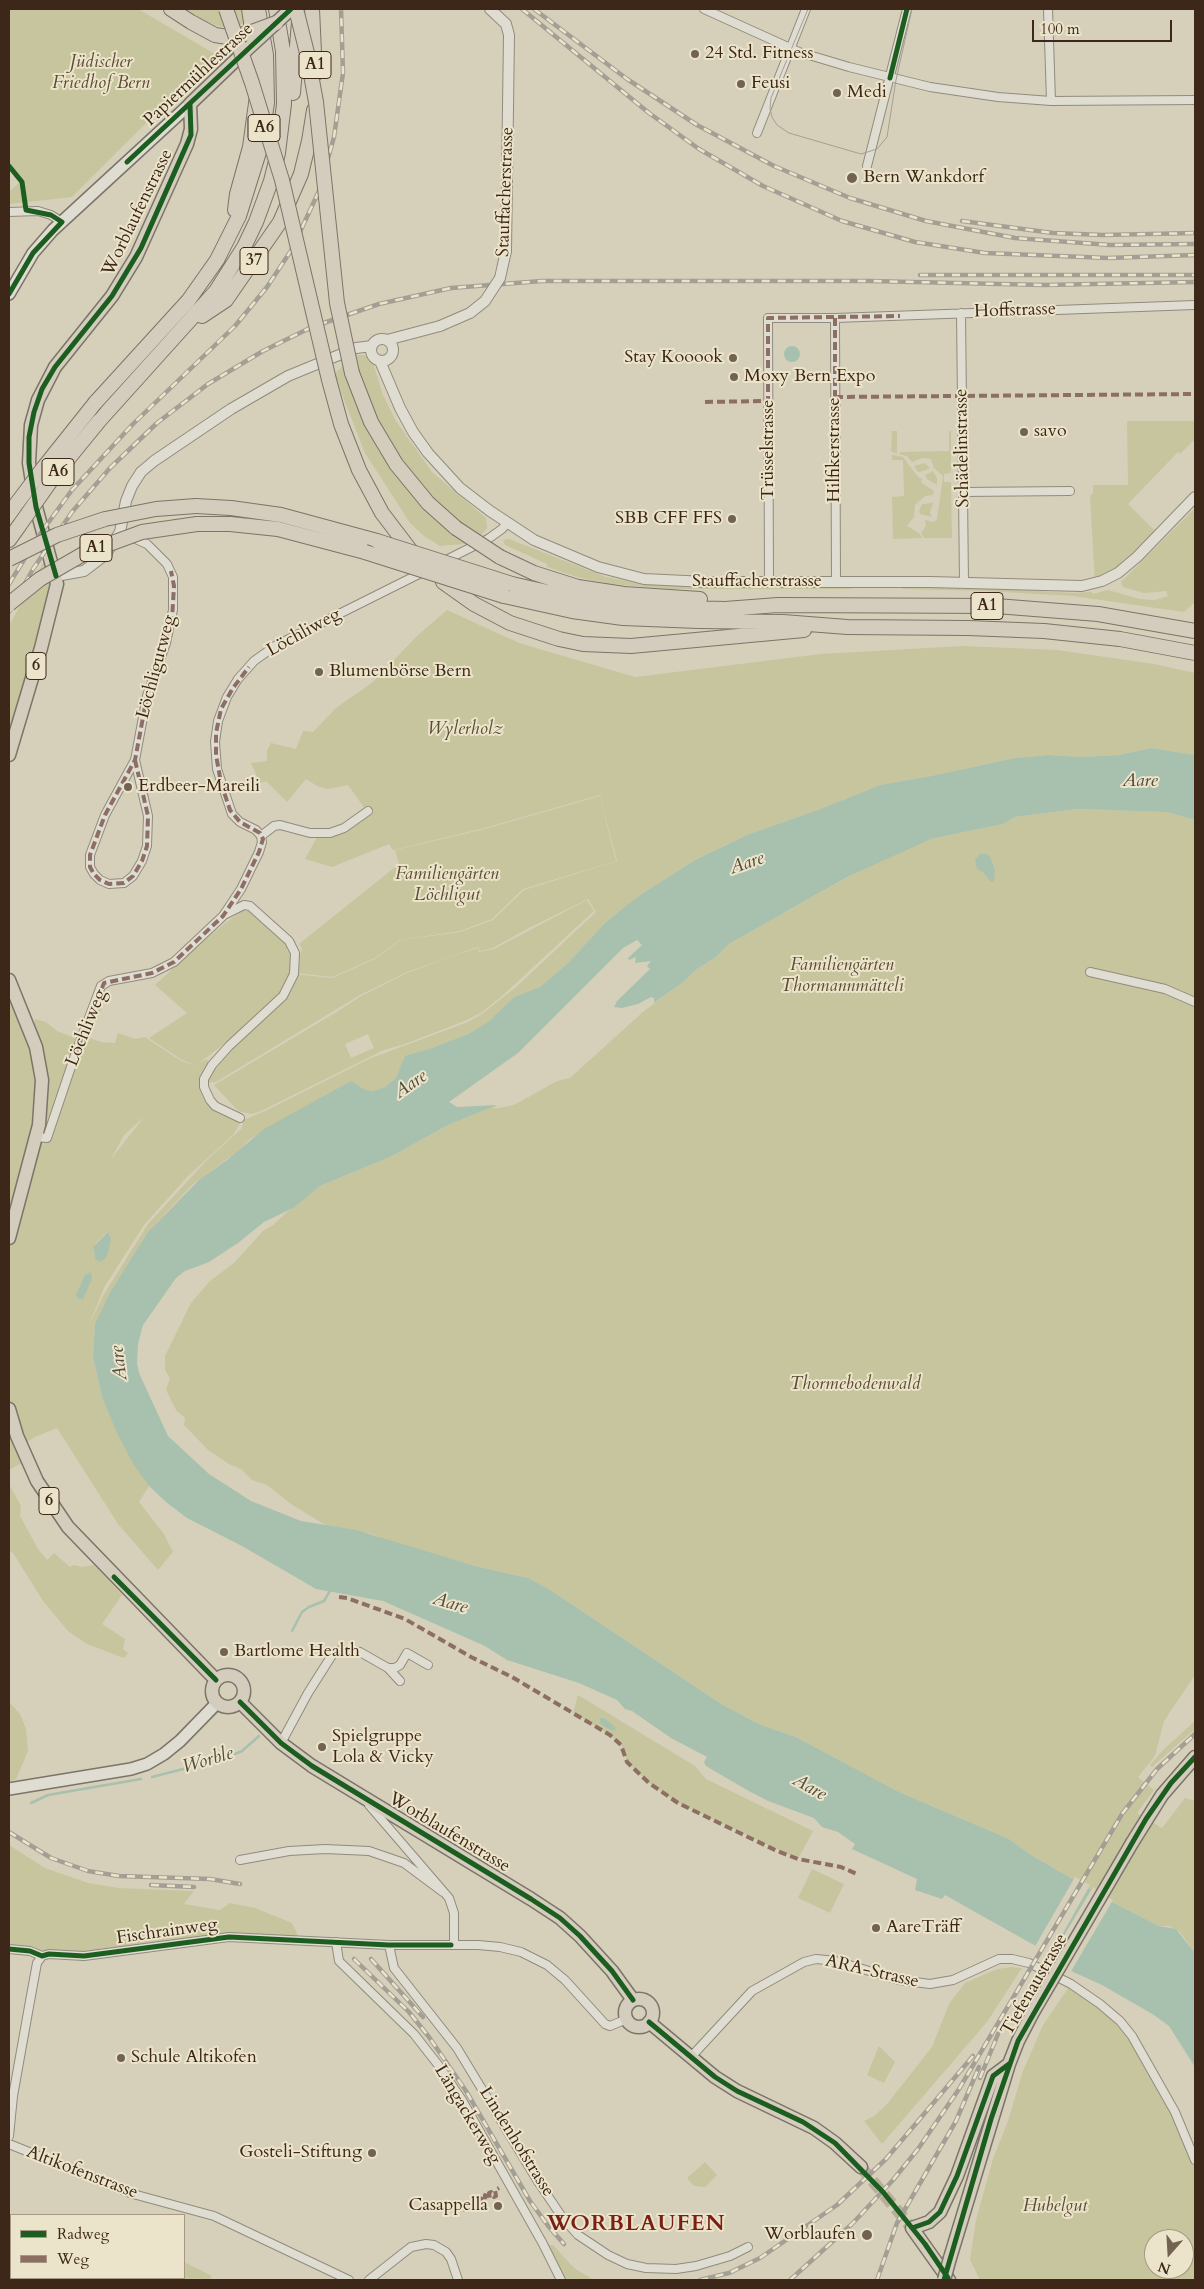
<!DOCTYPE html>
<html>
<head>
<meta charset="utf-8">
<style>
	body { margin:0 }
	#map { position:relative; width:1204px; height:2289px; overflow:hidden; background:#d6d0ba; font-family:Cardo,serif }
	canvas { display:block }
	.frame { position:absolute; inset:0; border:10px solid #3c2718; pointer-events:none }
	.legend { position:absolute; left:10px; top:2214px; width:175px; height:65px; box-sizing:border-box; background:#ece4ca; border:1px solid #a69883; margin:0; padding:6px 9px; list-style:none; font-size:15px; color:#3c2718 }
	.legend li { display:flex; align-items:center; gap:10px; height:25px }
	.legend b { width:25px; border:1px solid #a69883 }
	.north { position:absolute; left:1144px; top:2229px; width:50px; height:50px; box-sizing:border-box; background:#ece4ca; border:1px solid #a69883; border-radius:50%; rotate:199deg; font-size:14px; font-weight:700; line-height:20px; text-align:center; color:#3c2718 }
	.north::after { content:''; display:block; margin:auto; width:18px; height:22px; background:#726251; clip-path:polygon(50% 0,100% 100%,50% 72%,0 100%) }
	.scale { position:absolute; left:1032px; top:20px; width:140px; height:22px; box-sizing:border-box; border:2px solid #3c2718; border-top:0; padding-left:6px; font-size:15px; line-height:18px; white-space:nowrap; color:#3c2718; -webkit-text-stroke:4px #ece4ca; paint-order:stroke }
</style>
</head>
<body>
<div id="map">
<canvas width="1204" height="2289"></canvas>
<div class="frame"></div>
<ul class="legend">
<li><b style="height:6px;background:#1b5e20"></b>Radweg</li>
<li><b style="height:6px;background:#8d6e63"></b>Weg</li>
</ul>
<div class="north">N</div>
<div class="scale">100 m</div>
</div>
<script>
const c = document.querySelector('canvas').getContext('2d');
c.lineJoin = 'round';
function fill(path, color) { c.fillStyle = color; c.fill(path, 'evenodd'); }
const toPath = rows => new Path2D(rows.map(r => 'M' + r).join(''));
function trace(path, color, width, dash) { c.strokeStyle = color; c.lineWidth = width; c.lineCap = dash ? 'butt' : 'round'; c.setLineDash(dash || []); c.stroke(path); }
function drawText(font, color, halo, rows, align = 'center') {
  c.font = font + ' Cardo,serif'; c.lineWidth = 4; c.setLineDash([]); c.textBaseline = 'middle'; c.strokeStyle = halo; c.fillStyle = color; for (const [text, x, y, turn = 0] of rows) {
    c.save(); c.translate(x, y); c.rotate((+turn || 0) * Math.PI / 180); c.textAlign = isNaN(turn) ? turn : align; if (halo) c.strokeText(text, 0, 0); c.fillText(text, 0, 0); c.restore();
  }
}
fill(toPath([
	[9,9,138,9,215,54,72,197,9,204,9,192,21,181,9,167],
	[187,9,241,9,244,24,221,27,203,20],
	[356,355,364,355,372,360,383,395,396,421,432,472,486,518,487,528,480,536,465,544,440,546,424,536,410,523,365,453,334,374],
	[1127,421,1195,421,1195,439,1180,454,1178,452,1128,504,1159,535,1137,557,1095,584,1090,496,1093,493,1093,485,1128,485],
	[892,431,897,431,897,454,891,451],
	[949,431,951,431,951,473,944,474,944,482,951,482,952,538,924,538,921,533,926,526,925,520,934,522,937,519,943,476,934,468,931,459,922,458,912,462,907,456,899,454,900,452,949,451],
	[892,455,903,457,918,477,923,479,921,481,922,483,934,491,933,495,925,496,915,505,914,517,907,526,919,533,922,538,893,539,892,497,904,496,903,460,892,460],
	[925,463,930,468,924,471,918,472,914,466],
	[933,471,937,478,937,485,927,479,925,475],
	[933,503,930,513,932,517,920,514,919,511,922,504],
	[1195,508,1195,602,1184,612,1073,596,985,591,902,589,902,587,985,588,1073,593,1091,592,1093,594,1108,590,1140,599,1155,600,1168,596,1166,591,1144,593,1123,587,1121,582],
	[509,539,606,577,640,584,734,588,852,587,852,589,671,589,610,584,577,577,547,567,547,564,505,545,503,540],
	[44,561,49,585,48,598,9,736,9,626],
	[447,610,519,643,635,677,821,654,962,646,1057,650,1154,664,1195,673,1195,755,1151,748,1119,755,1081,757,1049,755,1015,758,931,776,880,785,823,808,747,835,695,860,637,897,605,923,568,963,540,987,514,997,488,1022,468,1034,421,1052,403,1063,396,1078,385,1087,373,1091,364,1089,351,1081,250,1139,238,1151,192,1185,148,1232,110,1292,95,1324,93,1357,102,1397,126,1449,149,1486,139,1502,164,1534,173,1552,158,1570,118,1524,57,1428,35,1437,21,1446,9,1408,9,1241,40,1124,32,1032,35,1019,46,1022,57,1031,80,1040,97,999,103,1005,89,1038,101,1042,115,1043,118,1033,136,1039,145,1037,181,1061,197,1066,182,1060,149,1038,187,1013,155,985,205,939,241,911,250,911,272,928,288,946,287,950,292,956,291,972,276,1000,242,1030,198,1064,207,1059,211,1065,208,1072,273,1007,294,974,332,978,375,959,401,940,460,932,493,920,524,890,617,861,600,795,481,829,393,850,389,844,332,867,305,859,317,837,368,813,348,785,328,789,317,786,306,779,287,802,266,781,260,783,251,763,267,761,267,750,271,743,296,749,303,731,313,732,336,708,373,682,417,636],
	[588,899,596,912,515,988,483,1013,468,1022,371,1058,265,1111,246,1119,240,1118,243,1124,241,1129,207,1160,148,1224,104,1294,88,1327,105,1286,144,1225,187,1177,233,1135,241,1122,205,1095,205,1083,216,1082,360,995,407,972,478,947,480,951,493,948,525,930],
	[144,1117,111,1159,124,1135],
	[107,1232,109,1235,95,1258,93,1249,95,1244],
	[600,796,616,861,523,889,492,919,460,931,400,940,375,958,332,977,296,973,298,955,301,953,302,948,299,944,399,864,395,850,481,830],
	[1077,809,1167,812,1195,820,1195,1675,1164,1721,1155,1756,1138,1777,1154,1790,1137,1813,1162,1828,1185,1798,1195,1801,1195,1953,1180,1932,1169,1926,1159,1926,1114,1903,1031,1855,1009,1839,899,1792,796,1737,761,1725,723,1705,549,1589,528,1578,475,1566,394,1543,372,1534,327,1526,291,1504,267,1485,252,1480,241,1469,229,1464,208,1450,184,1425,185,1418,176,1410,166,1390,170,1378,165,1370,165,1356,191,1303,210,1281,234,1263,264,1230,273,1225,287,1212,320,1186,392,1156,448,1125,497,1105,493,1109,514,1105,557,1081,570,1078,644,1011,682,983,697,969,716,957,729,944,871,864,931,839,1003,824,1015,817],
	[587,900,594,911,501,997,482,1012,467,1020,405,1044,384,1050,261,1111,251,1114,238,1111,214,1085,335,1013,361,996,407,973,450,957,478,948,479,952,494,949],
	[368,1034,374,1048,351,1058,345,1044],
	[9,993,31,1048,37,1082,34,1124,9,1220],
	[9,1425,22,1463,9,1470],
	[9,1484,21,1506,20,1516,38,1549,47,1560,54,1553,70,1567,74,1565,82,1567,94,1565,122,1595,102,1624,125,1639,123,1649,128,1653,124,1658,87,1644,68,1631,43,1601,13,1553,9,1551],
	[578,1695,695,1766,706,1779,813,1831,798,1859,678,1803,649,1783,627,1762,621,1745,610,1735,573,1713],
	[9,1702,20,1714,26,1729,28,1751,16,1779,9,1782],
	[1195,1721,1195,1729,1152,1767,1150,1765,1163,1750],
	[9,1845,45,1868,88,1883,119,1888,194,1891,184,1904,220,1910,230,1903,255,1908,292,1923,297,1933,298,1940,229,1937,84,1956,9,1949],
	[812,1869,844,1884,830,1913,798,1898],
	[1012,1967,1022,1968,987,2022,882,2144,864,2121,874,2116,887,2104,932,2047,949,2004,965,1983,997,1969],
	[1071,1984,1120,2021,1175,2112,1195,2160,1195,2280,980,2280,970,2260,976,2220,993,2159,1008,2121,1023,2071,1043,2025],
	[1154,2239,1184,2239,1184,2269,1154,2269],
	[879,2046,895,2062,884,2083,867,2075],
	[705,2162,717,2175,705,2187,694,2186,687,2178],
	[543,2244,553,2245,574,2268,594,2280,561,2280],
	[184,2262,212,2276,210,2280,178,2280,173,2278,184,2278]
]), '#c6c59e');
fill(toPath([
	'784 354a8 8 0 1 1 16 0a8 8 0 1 1-16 0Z',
	[1151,748,1195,755,1195,820,1167,812,1077,809,1015,817,1003,824,931,839,849,876,729,944,716,957,697,969,682,983,654,1003,654,998,651,997,638,1004,622,1008,614,1007,617,1001,650,969,647,966,651,961,635,963,636,957,629,960,628,958,642,945,637,940,623,948,518,1053,449,1102,457,1107,497,1105,448,1125,392,1156,320,1186,293,1208,264,1222,238,1243,209,1262,185,1271,176,1278,143,1325,138,1344,137,1363,139,1373,168,1436,209,1474,251,1501,301,1521,356,1530,475,1566,528,1578,549,1589,723,1705,761,1725,796,1737,899,1792,1009,1839,1031,1855,1114,1903,1159,1926,1176,1929,1195,1953,1195,2067,1169,2026,1154,2015,1102,1985,1073,1972,1034,1945,945,1895,942,1899,915,1890,917,1879,852,1849,855,1844,838,1832,822,1827,814,1818,768,1801,747,1790,706,1766,704,1762,707,1757,671,1738,632,1711,625,1709,617,1700,579,1683,507,1660,485,1646,383,1601,316,1589,242,1546,187,1518,166,1502,149,1486,134,1465,118,1435,102,1397,93,1357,95,1324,110,1292,148,1232,199,1180,227,1160,264,1129,304,1107,351,1081,364,1089,373,1091,385,1087,396,1078,405,1056,429,1049,468,1034,488,1022,514,997,540,987,568,963,605,923,637,897,695,860,747,835,823,808,880,785,931,776,1015,758,1049,755,1081,757,1119,755],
	[980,854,987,854,990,857,995,870,994,881,991,882,983,872,977,869,975,860],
	[108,1232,111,1239,108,1253,104,1260,99,1262,95,1258,93,1247],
	[91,1272,92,1279,83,1299,78,1299,76,1295,85,1275],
	[600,1718,604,1718,613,1725,616,1728,614,1731,605,1727,600,1723]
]), '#a8c0ae');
fill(toPath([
	[1075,1877,1090,1885,1049,1958,1034,1948],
	[1093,1887,1113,1900,1070,1973,1050,1959]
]), '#d6d0ba');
trace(toPath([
	[292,1631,302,1612,309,1607,324,1601,331,1589],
	[152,1777,226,1758,242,1751,259,1736],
	[31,1803,48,1795,141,1779]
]), '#a8c0ae', 2.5);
trace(toPath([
	[861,2167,912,2228]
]), '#b7ae9a', 12, [12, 6]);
const minor = toPath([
	[704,9,799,52,849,67,930,87,998,97,1051,101,1195,100],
	[1048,9,1051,101],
	[757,133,806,9],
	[867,166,907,9],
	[9,212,38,211,51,215,62,222],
	[961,313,964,583],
	[835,318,836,582],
	[963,492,1070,491],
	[131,537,147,544,167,564,173,577,173,610,166,643,147,696,135,760,105,815,90,855,90,867,94,874,100,880,109,884,124,883,133,876,142,861,147,846,148,816,135,760],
	[444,561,488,539,502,529,507,523],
	[769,582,768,318,835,318,1195,305],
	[261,836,274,826,280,825,310,833,330,833,344,828,368,811],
	[224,915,244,905,250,906,289,941,295,953,294,974,283,996,229,1046,212,1065,204,1079,204,1087,210,1100,215,1106,240,1118],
	[1090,972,1165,989,1195,1002],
	[36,1137,47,1138,75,1055,101,986,109,981,152,973,174,962,223,916,241,889,259,852,262,842,261,836,256,830,240,822,232,814,217,769,215,742,218,721,227,697,238,679,254,661,275,646,425,571],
	[388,1668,400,1681],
	[281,1743,308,1693,334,1652,341,1650,360,1652,388,1668,395,1668,400,1665,407,1653,428,1665],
	[369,1805,449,1898,454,1913,454,1945],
	[240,1860,289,1851,325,1849,369,1851,404,1863,443,1892],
	[336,1942,339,1961,414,2034,439,2066,462,2100,543,2244,561,2280],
	[389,1945,394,1968,457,2048,537,2180,562,2217,578,2235,608,2255,627,2264,646,2268,676,2269,696,2266,730,2256,748,2247],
	[9,1949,30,1951,42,1956,49,1954,84,1956,229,1937,389,1945,478,1945,500,1947,521,1952,547,1965,565,1980,605,2024,610,2026,627,2019],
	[690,2058,752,1991,804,1962,816,1959,836,1961,899,1980,930,1984,953,1980,999,1959,1012,1959,1029,1963,1071,1984,1100,2004,1120,2021,1132,2036,1175,2112,1195,2160],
	[9,2136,13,2096,30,2001,37,1963,42,1956],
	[9,2144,133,2194,214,2216,349,2280],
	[9,2239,11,2249],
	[25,2278,27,2280],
	[369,2280,411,2247,426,2244,434,2245,446,2252,451,2259,458,2280]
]);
const tertiary = toPath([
	[490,9,506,24,509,35,506,251],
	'371 350a11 11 0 1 1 22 0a11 11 0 1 1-22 0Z',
	[387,340,440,326],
	[380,361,400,408,413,432,428,453,460,488,490,511,534,540,598,567,644,579,706,582,930,582,1082,586,1102,581,1118,573,1137,557,1195,497],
	[56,576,84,571,105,555,120,532,126,501,132,486,141,472,154,461,231,409,288,376,356,348,372,346]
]);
const secondary = toPath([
	[9,294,33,253,53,230,190,104],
	[9,1789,131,1769,147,1764,164,1754,180,1741,217,1703]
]);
const primary = toPath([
	[9,755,41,648,57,584,36,507,29,463,31,425,38,400,55,367,112,296,136,257,187,144,191,129,190,104,241,55],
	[9,980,36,1047,42,1080,39,1125,9,1238],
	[9,1409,17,1436,37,1481,68,1527,216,1680],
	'212 1691a16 16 0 1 1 32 0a16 16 0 1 1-32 0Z',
	[240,1702,281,1743,312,1766,531,1899,560,1918,580,1936,612,1971,633,2000],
	[1132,1843,1162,1795,1195,1757],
	'625 2013a14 14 0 1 1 28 0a14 14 0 1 1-28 0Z',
	[649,2022,715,2077,737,2091,814,2128,835,2143,861,2167],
	[950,2258,1009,2064,1018,2041,1032,2014],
	[949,2280,912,2228,929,2222,940,2212,957,2176,993,2076,1009,2064]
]);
const motorway = toPath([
	[171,9,191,22,215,35,228,37,245,34],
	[312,9,315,74],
	[293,93,299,22],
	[235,210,237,194,250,147,257,96,254,42,249,9],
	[202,316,226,300,280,222,301,174,309,141,314,110],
	[352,373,371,422,396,464,428,503,456,528],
	[329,380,341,424,359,470,382,513,414,555],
	[95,403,188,301,217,260,239,216,260,149,267,103,266,55,258,9],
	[99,421,216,291,244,247,256,222,271,181,278,153,284,104,283,51,276,9],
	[196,506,231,508,281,515,377,541],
	[197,524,230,524,278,529,365,552],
	[9,540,19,526],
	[500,557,534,573,578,587,624,594,700,599],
	[443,582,474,604,510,623,559,639,583,644,631,646,804,630],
	[512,584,574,598,648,607,725,609,778,605,996,606,1098,614,1195,631],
	[504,596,572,611,623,618,698,621,783,622,847,627,968,628,1044,631,1120,639,1195,653]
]);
trace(minor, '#918b7d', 10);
trace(tertiary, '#918b7d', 12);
trace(secondary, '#7b7468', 14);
trace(primary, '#7b7468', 15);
trace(motorway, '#7b7468', 16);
trace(minor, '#dfdcd1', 8);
trace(tertiary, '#dfdcd1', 10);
trace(secondary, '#dfdcd1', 11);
trace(primary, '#d4cdbd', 12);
trace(motorway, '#d4cdbd', 14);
trace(toPath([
	[808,9,771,98,770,109,772,117,777,125,789,133,861,154,877,149,887,137,896,80,912,9]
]), '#a49f95', 1);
const rail = toPath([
	[522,9,649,113,699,149,763,186,842,221,915,242,985,253,1108,258,1195,255],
	[534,9,627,79,697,125,774,166,850,198,926,221,1015,238,1110,245,1195,244],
	[962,221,1053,233,1103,235,1195,233],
	[920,275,1195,275],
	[9,584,40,534,72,490,133,424,235,326,267,287,292,249,319,191,334,137,343,73,341,9],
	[9,612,33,569,72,512,110,468,157,423,208,384,263,351,312,327,379,304,451,288,542,281,870,281,1044,285,1195,282],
	[9,1832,51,1858,88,1871,119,1876,210,1879,240,1884],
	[151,1885,194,1887],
	[354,1959,409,2012,429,2037,466,2091,530,2201,549,2227,564,2244],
	[371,1959,423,2017],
	[980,2078,998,2034],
	[700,2280,729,2273,760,2258,837,2205,886,2159,973,2056],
	[790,2280,852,2224,893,2180,918,2149,959,2089,1122,1814,1157,1769,1195,1734],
	[877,2280,897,2223,956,2121,979,2067]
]);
trace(rail, '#a49f95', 4.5);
trace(rail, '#ece4ca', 2.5, [8]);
const tertiaryBridge = toPath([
	[440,326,470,313,485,301,500,278,506,251]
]);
const primaryBridge = toPath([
	[241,55,291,9],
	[1032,2014,1132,1843],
	[944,2280,950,2258]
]);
const motorwayBridge = toPath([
	[226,9,252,83,282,180,329,380],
	[296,9,307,53,316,102,337,303,352,373],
	[246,34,276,23],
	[14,507,44,467,95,403],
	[19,526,55,475,99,421],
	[456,528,500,557],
	[377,541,512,584],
	[365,552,504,596],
	[9,559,57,535,105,519,156,509,196,506],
	[9,604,40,579,85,553,142,532,197,524]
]);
trace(tertiaryBridge, '#918b7d', 12, []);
trace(primaryBridge, '#7b7468', 15, []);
trace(motorwayBridge, '#7b7468', 16, []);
trace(tertiaryBridge, '#dfdcd1', 10);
trace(primaryBridge, '#d4cdbd', 12);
trace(motorwayBridge, '#d4cdbd', 14);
trace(toPath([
	[835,318,835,422],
	[835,397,1195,394],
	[705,402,768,401,768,318,900,316],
	[135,760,148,816,147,846,142,861,133,876,124,883,109,884,100,880,94,874,90,867,90,855,105,815,135,760,147,696,172,620,174,586,171,571],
	[75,1055,104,983,152,973,174,962,223,916,241,889,259,852,263,839,260,833,240,822,230,810,221,783,216,755,216,733,221,709,233,688,249,667],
	[339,1597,347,1598,405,1619,471,1657,512,1677,610,1735,621,1745,627,1762,649,1783,678,1803,777,1851,798,1859,841,1867,859,1875],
	[463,2210,475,2205,474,2201,480,2203,480,2198,485,2201,485,2195,490,2199,489,2193,491,2192,494,2197,496,2196,495,2190,499,2188]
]), '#8d6e63', 4, [8, 4]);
trace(toPath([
	[890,78,907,9],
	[127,162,291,9],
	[9,166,22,182,26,210,51,215,62,222,33,253,9,294],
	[56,576,36,507,29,463,29,437,34,412,42,389,55,367,112,296,141,248,191,135,190,104],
	[114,1577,216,1680],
	[240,1702,281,1743,312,1766,531,1899,560,1918,580,1936,612,1971,633,2000],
	[9,1949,30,1951,42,1956,49,1954,84,1956,229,1937,389,1945,451,1945],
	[649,2022,715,2077,737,2091,803,2122,835,2143,883,2192,925,2244,948,2278],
	[912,2228,929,2222,940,2212,957,2176,993,2076,1009,2064],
	[944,2280,991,2119,1018,2041,1146,1819,1171,1783,1195,1757]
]), '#1b5e20', 5);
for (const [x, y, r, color] of [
	[695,54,5,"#726251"],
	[741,84,5,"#726251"],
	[837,93,5,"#726251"],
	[852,178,6,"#726251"],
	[733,358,5,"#726251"],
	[734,377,5,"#726251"],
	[1024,432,5,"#726251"],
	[732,519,5,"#726251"],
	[319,672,5,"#726251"],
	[128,787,5,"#726251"],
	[224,1652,5,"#726251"],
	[322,1747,5,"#726251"],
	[876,1928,5,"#726251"],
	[121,2058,5,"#726251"],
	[372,2153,5,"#726251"],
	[498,2206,5,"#726251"],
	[867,2235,6,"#726251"]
]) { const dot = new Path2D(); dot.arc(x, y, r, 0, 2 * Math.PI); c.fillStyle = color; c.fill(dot); trace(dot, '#ece4ca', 2); }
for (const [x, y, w] of [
	[315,65,32],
	[264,128,32],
	[254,261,28],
	[58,472,32],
	[96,548,32],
	[987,606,32],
	[36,666,20],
	[49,1501,20]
]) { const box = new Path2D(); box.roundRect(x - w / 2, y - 13.5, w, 27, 4); c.fillStyle = '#ece4ca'; c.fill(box); trace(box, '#3c2718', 1); }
drawText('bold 16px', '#3c2718', null, [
	["A1",315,65],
	["A6",264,128],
	["37",254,261],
	["A6",58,472],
	["A1",96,548],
	["A1",987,606],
	["6",36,666],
	["6",49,1501]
]);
drawText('18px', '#3c2718', '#ece4ca', [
	["24 Std. Fitness",705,54],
	["Feusi",751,84],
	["Medi",847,93],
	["Bern Wankdorf",863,178],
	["Stay Kooook",723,358,"right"],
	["Moxy Bern Expo",744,377],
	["savo",1034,432],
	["SBB CFF FFS",722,519,"right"],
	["Blumenbörse Bern",329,672],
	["Erdbeer-Mareili",138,787],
	["Bartlome Health",234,1652],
	["Spielgruppe",332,1737],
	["Lola & Vicky",332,1758],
	["AareTräff",886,1928],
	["Schule Altikofen",131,2058],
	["Gosteli-Stiftung",362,2153,"right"],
	["Casappella",488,2206,"right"],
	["Worblaufen",856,2235,"right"]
], 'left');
drawText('italic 18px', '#5b4c34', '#ece4ca', [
	["Jüdischer",101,63],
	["Friedhof Bern",101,84],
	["Wylerholz",465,730],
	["Familiengärten",447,875],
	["Löchligut",447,896],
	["Familiengärten",842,966],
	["Thormannmätteli",842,987],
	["Thormebodenwald",855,1385],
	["Hubelgut",1055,2207]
]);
drawText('18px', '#3c2718', '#ece4ca', [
	["Papiermühlestrasse",199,75,-43],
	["Stauffacherstrasse",506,192,-88],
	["Worblaufenstrasse",138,213,-64],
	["Hoffstrasse",1015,311,-2],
	["Schädelinstrasse",963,448,-91],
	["Trüsselstrasse",769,450,-90],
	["Hilfikerstrasse",835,450,-90],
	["Stauffacherstrasse",757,582],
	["Löchliweg",304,633,-29],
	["Löchligutweg",157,667,-75],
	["Löchliweg",87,1028,-68],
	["Worblaufenstrasse",449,1833,31],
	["Fischrainweg",167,1932,-8],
	["ARA-Strasse",872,1972,13],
	["Tiefenaustrasse",1035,1985,-60],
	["Längackerweg",467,2115,59],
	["Lindenhofstrasse",516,2142,58],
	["Altikofenstrasse",82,2173,21]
]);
drawText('italic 19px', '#524c3c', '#ece4ca', [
	["Aare",1140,782],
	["Aare",747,864,-19],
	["Aare",411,1085,-35],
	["Aare",120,1363,-97],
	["Aare",450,1604,16],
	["Worble",208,1761,-17],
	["Aare",809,1788,29]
]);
c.letterSpacing = '1px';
drawText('bold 22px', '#7a1f14', '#ece4ca', [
	["WORBLAUFEN",636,2225]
]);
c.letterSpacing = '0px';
</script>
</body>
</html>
